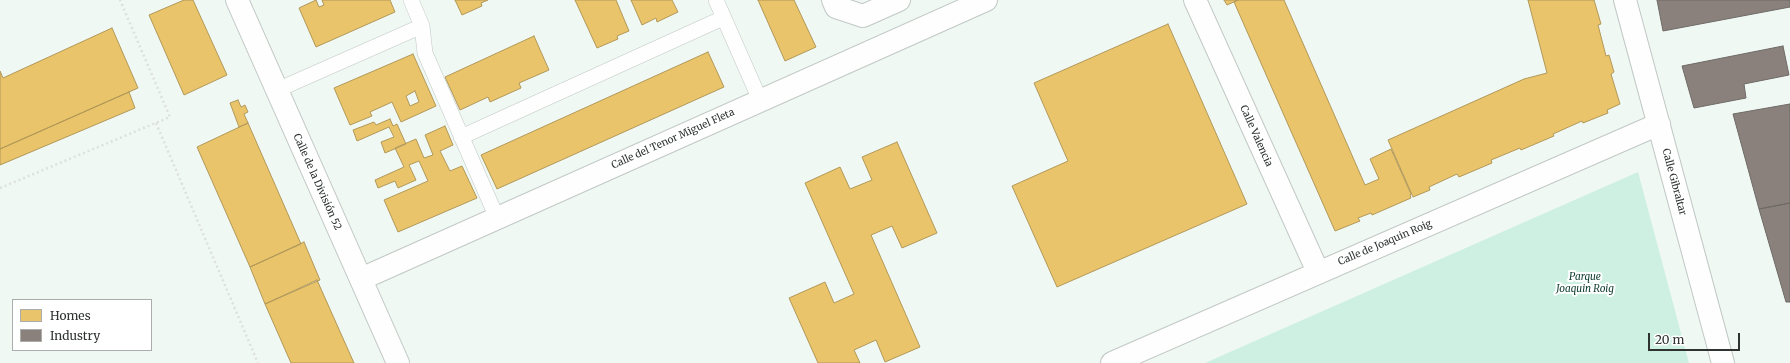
<!DOCTYPE html>
<html>
<head>
<meta charset="utf-8">
<style>
	body { margin:0 }
	#map { position:relative; width:1790px; height:363px; overflow:hidden; background:#f0f8f4; font-family:Merriweather,serif }
	canvas { display:block }
	.legend { position:absolute; left:12px; top:299px; width:140px; height:52px; box-sizing:border-box; background:#fff; border:1px solid #abadad; margin:0; padding:5px 7px; list-style:none; font-size:12px; color:#2e3331 }
	.legend li { display:flex; align-items:center; gap:8px; height:20px }
	.legend b { width:20px; border:1px solid #abadad }
	.scale { position:absolute; left:1648px; top:333px; width:92px; height:18px; box-sizing:border-box; border:2px solid #2e3331; border-top:0; padding-left:5px; font-size:12px; line-height:14px; white-space:nowrap; color:#2e3331; -webkit-text-stroke:3px #fff; paint-order:stroke }
</style>
</head>
<body>
<div id="map">
<canvas width="1790" height="363"></canvas>
<ul class="legend">
<li><b style="height:11px;background:#e9c46a"></b>Homes</li>
<li><b style="height:11px;background:#8a817c"></b>Industry</li>
</ul>
<div class="scale">20 m</div>
</div>
<script>
const c = document.querySelector('canvas').getContext('2d');
c.lineJoin = 'round';
function fill(path, color) { c.fillStyle = color; c.fill(path, 'evenodd'); }
const toPath = rows => new Path2D(rows.map(r => 'M' + r).join(''));
function trace(path, color, width, dash) { c.strokeStyle = color; c.lineWidth = width; c.lineCap = dash ? 'butt' : 'round'; c.setLineDash(dash || []); c.stroke(path); }
function drawText(font, color, halo, rows, align = 'center') {
  c.font = font + ' Merriweather,serif'; c.lineWidth = 4; c.setLineDash([]); c.textBaseline = 'middle'; c.strokeStyle = halo; c.fillStyle = color; for (const [text, x, y, turn = 0] of rows) {
    c.save(); c.translate(x, y); c.rotate((+turn || 0) * Math.PI / 180); c.textAlign = isNaN(turn) ? turn : align; if (halo) c.strokeText(text, 0, 0); c.fillText(text, 0, 0); c.restore();
  }
}
fill(toPath([
	[1638,172,1689,363,1205,363]
]), '#cdf0e2');
const homes = toPath([
	[184,0,193,0,227,75,184,95,149,15,184,0],
	[316,0,319,7,324,5,322,0,390,0,395,12,316,47,299,8,316,0],
	[455,0,488,0,481,3,482,6,462,15,455,0],
	[575,0,616,0,629,31,617,36,618,39,597,48,575,0],
	[631,0,672,0,678,12,657,22,656,18,642,25,631,0],
	[758,0,794,0,816,47,785,61,758,0],
	[1224,0,1238,0,1227,5,1224,0],
	[1238,0,1284,0,1365,185,1379,179,1370,159,1391,149,1411,194,1410,195,1411,198,1372,215,1371,213,1358,218,1360,221,1335,231,1234,2,1238,0],
	[1528,0,1594,0,1601,24,1598,25,1606,56,1609,55,1614,72,1611,74,1620,104,1607,110,1608,113,1583,123,1582,121,1553,134,1554,136,1521,150,1520,148,1491,160,1492,163,1459,177,1457,174,1429,187,1430,190,1413,197,1388,140,1524,79,1547,73,1528,0],
	[1168,24,1247,204,1057,287,1012,186,1068,161,1034,83,1168,24],
	[112,28,138,88,0,149,0,71,3,78,112,28],
	[534,36,549,70,519,83,521,88,490,102,488,97,460,110,445,77,534,36],
	[708,52,724,87,497,189,481,155,708,52],
	[413,54,436,106,401,122,392,102,370,112,372,116,350,125,334,88,413,54],
	[415,91,419,102,410,106,406,96,415,91],
	[129,92,135,108,0,165,0,149,129,92],
	[238,100,241,107,245,105,248,112,244,114,248,123,239,127,230,103,238,100],
	[390,119,393,126,397,124,406,144,385,153,381,142,394,137,389,127,357,141,353,130,374,122,376,125,390,119],
	[248,123,301,244,250,267,197,147,248,123],
	[445,126,453,145,440,151,450,171,462,166,477,198,398,232,384,200,428,181,419,161,409,165,416,180,398,188,395,181,378,188,375,180,404,167,395,148,416,139,424,158,433,155,425,135,445,126],
	[897,142,937,233,902,248,892,226,871,235,920,347,885,362,876,340,854,350,860,363,818,363,789,298,825,282,834,303,854,294,805,183,840,167,850,189,872,180,862,157,897,142],
	[304,242,320,280,265,304,250,267,304,242],
	[317,280,354,363,291,363,265,304,317,280]
]);
fill(homes, '#e9c46a');
trace(homes, '#b19859', 1);
const industry = toPath([
	[1657,0,1790,0,1790,7,1663,31,1657,0],
	[1783,46,1789,75,1744,84,1746,98,1694,108,1682,66,1783,46],
	[1790,104,1790,203,1759,209,1733,114,1790,104],
	[1790,203,1790,302,1786,302,1759,209,1790,203]
]);
fill(industry, '#8a817c');
trace(industry, '#6e6a66', 1);
const service = toPath([
	[411,0,422,26,425,53,497,218],
	[716,0,760,100],
	[277,90,422,26],
	[461,137,723,18]
]);
const minor = toPath([
	[833,0,836,7,863,16,899,0],
	[1195,0,1318,272],
	[1625,0,1723,363],
	[361,279,986,0],
	[1112,363,1659,124]
]);
const secondary = toPath([
	[237,0,398,363]
]);
trace(service, '#c1c8c5', 16);
trace(minor, '#c1c8c5', 24);
trace(secondary, '#c1c8c5', 24);
trace(toPath([
	[156,123,258,363],
	[0,188,170,117,120,0]
]), '#dde0df', 2.5, [2, 3]);
trace(service, '#fdfefd', 15);
trace(minor, '#fdfefd', 22);
trace(secondary, '#fdfefd', 22);
drawText('10px', '#2e3331', '#fff', [
	["Calle Valencia",1256,136,66],
	["Calle del Tenor Miguel Fleta",673,139,-24],
	["Calle de la División 52",317,182,66],
	["Calle Gibraltar",1674,182,75],
	["Calle de Joaquin Roig",1385,243,-23]
]);
drawText('italic 10px', '#0c3a2d', '#fff', [
	["Parque",1585,277],
	["Joaquin Roig",1585,289]
]);
</script>
</body>
</html>
